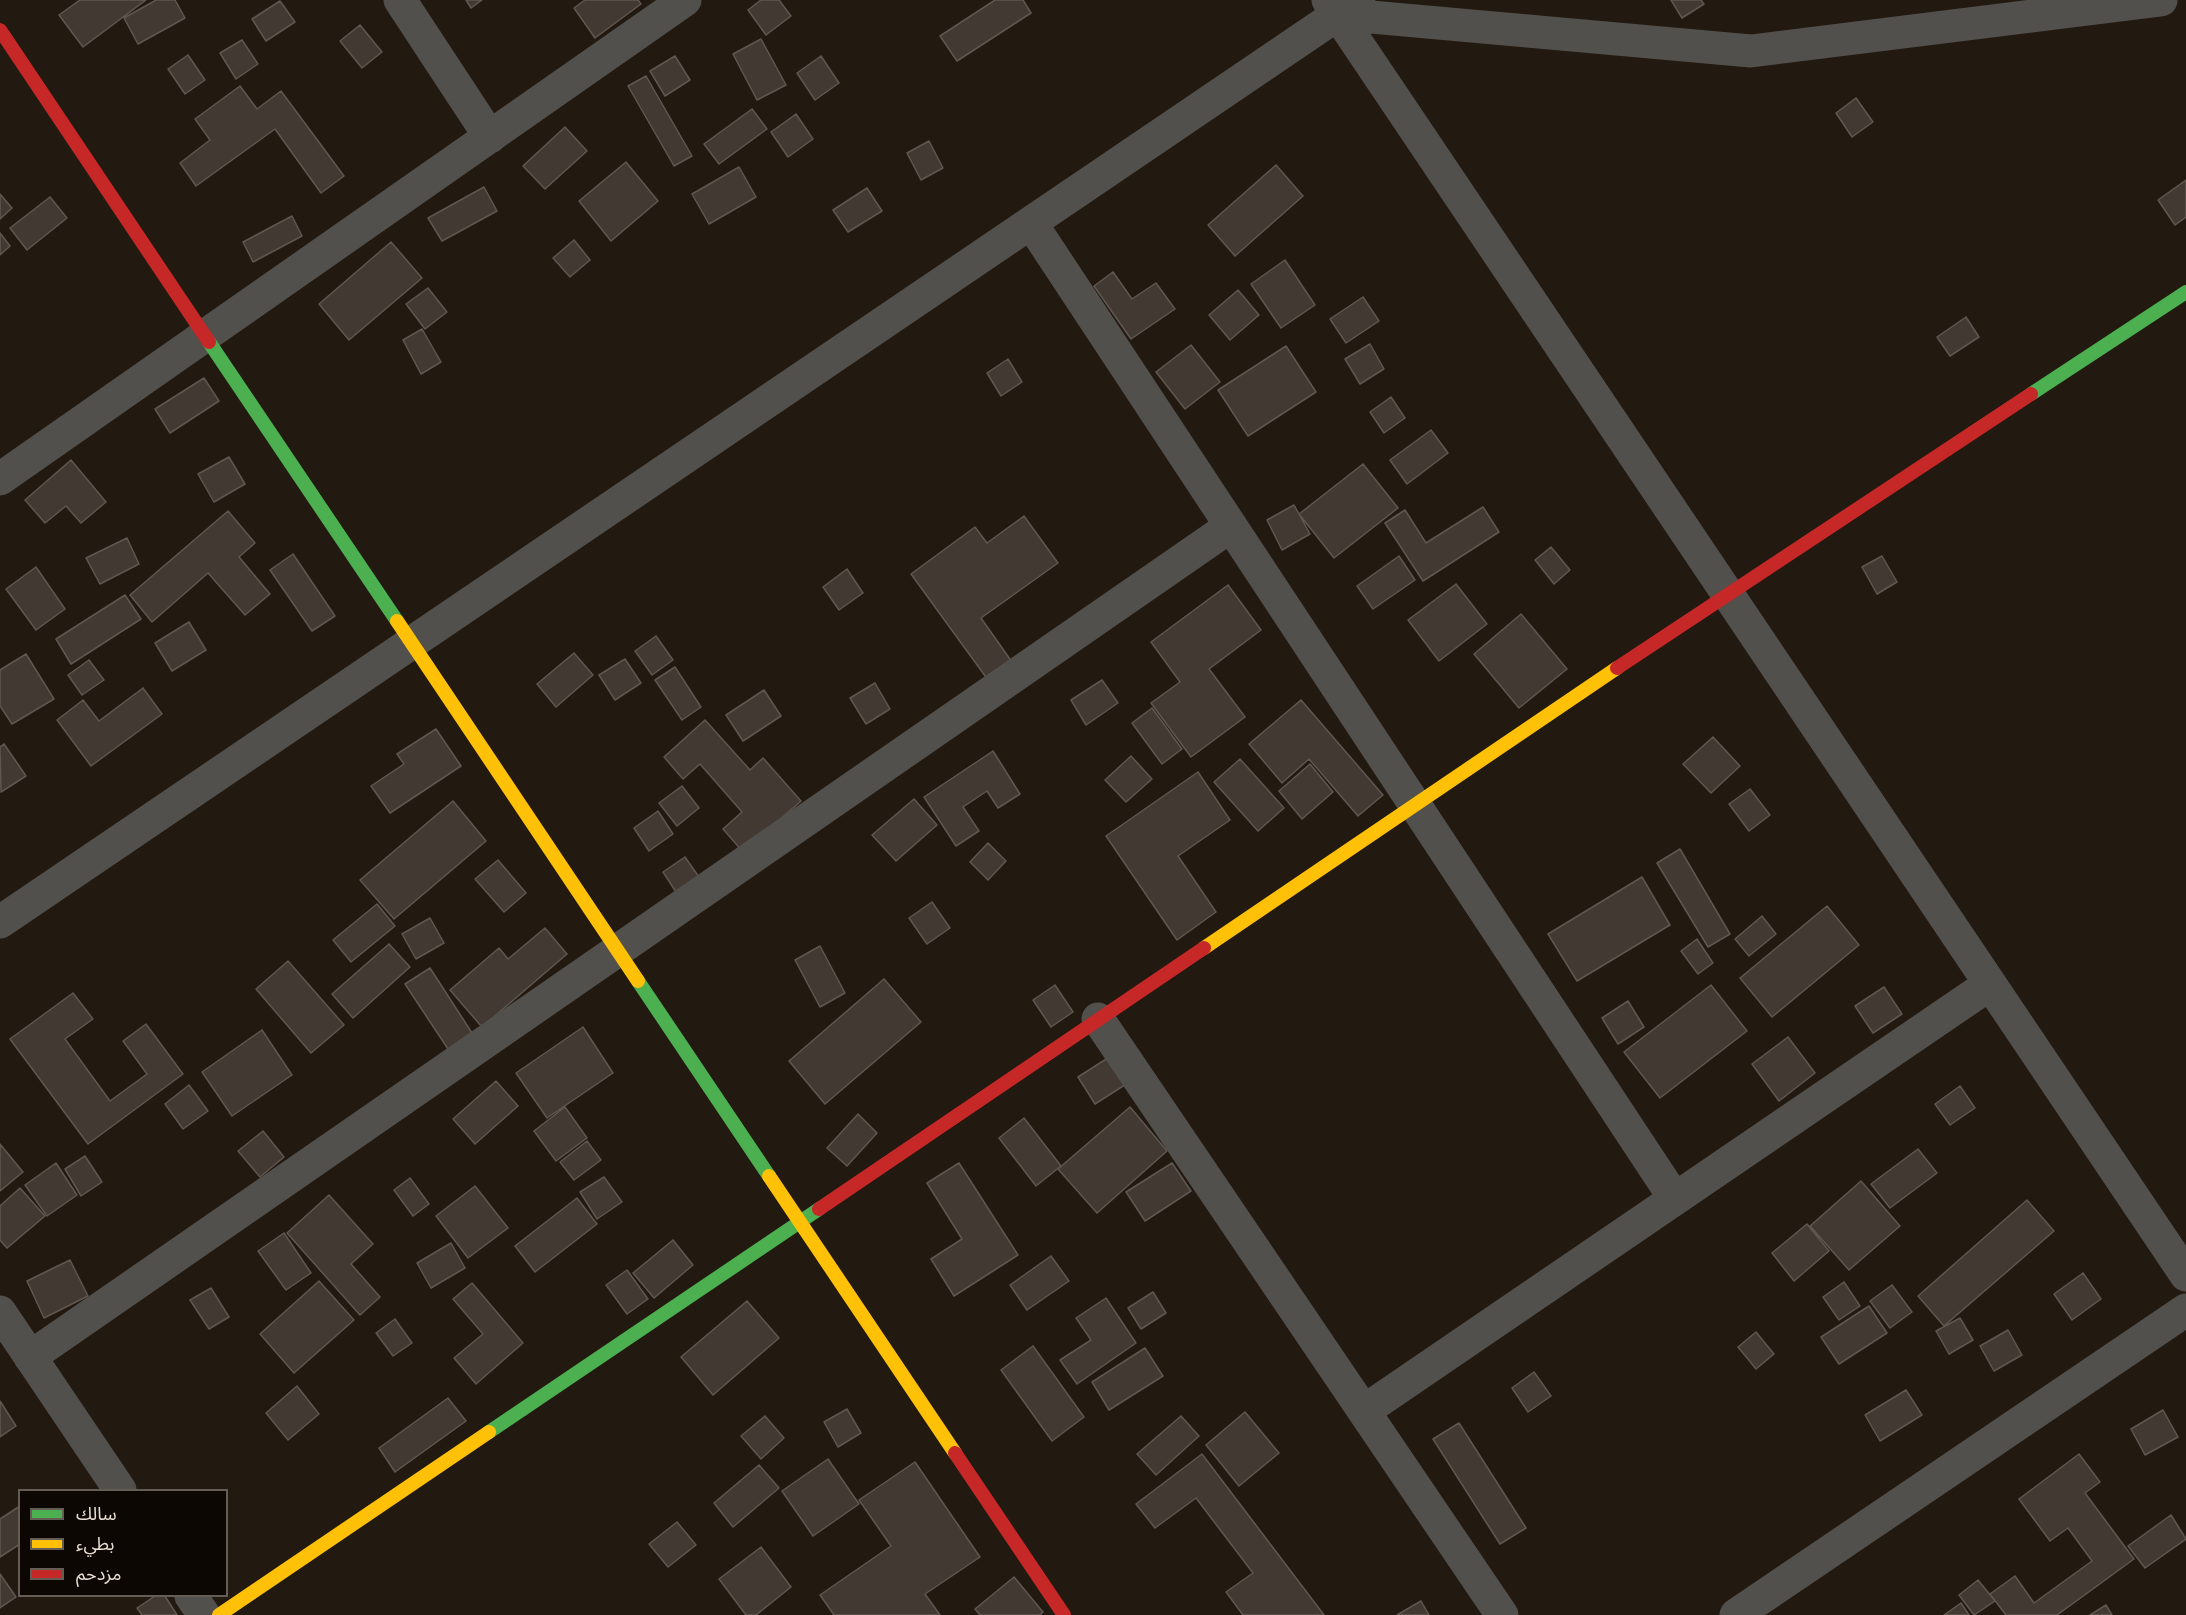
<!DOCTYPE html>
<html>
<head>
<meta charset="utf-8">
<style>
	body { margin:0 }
	#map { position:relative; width:2186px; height:1615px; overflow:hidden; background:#221910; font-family:Bitter,"Noto Sans Arabic",serif }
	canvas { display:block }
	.legend { position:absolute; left:18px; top:1489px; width:210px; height:108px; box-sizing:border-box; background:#0c0702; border:2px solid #645d55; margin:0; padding:8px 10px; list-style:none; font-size:18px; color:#e7ddd2 }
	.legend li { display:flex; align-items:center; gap:12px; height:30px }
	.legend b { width:30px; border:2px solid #645d55 }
</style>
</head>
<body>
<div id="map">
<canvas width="2186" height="1615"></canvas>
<ul class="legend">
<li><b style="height:8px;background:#4caf50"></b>سالك</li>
<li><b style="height:8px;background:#ffc107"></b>بطيء</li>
<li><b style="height:8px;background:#c62828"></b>مزدحم</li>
</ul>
</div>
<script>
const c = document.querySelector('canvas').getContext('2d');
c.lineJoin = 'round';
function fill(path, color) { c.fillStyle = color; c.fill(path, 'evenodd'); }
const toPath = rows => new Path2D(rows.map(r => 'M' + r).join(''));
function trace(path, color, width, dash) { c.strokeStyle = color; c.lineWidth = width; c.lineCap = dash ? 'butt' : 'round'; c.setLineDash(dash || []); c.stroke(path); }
const building = toPath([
	[80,0,146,0,83,47,59,15,80,0],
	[156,0,175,0,185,18,138,44,124,18,156,0],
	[466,0,482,0,471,8,466,0],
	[585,0,638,0,641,4,595,38,574,8,585,0],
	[761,0,779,0,791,16,766,35,748,10,761,0],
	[995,0,1023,0,1031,13,957,61,940,36,995,0],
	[1671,0,1701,0,1704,4,1682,18,1671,0],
	[280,1,295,22,266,41,252,19,280,1],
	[360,25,382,52,362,68,340,41,360,25],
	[761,39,786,85,757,100,733,54,761,39],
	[242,40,258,64,236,79,220,53,242,40],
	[188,55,205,80,185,94,168,69,188,55],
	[675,56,690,80,665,96,650,71,675,56],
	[821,56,839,83,815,100,797,73,821,56],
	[646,76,692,156,674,166,628,86,646,76],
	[240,86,257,109,281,91,344,176,321,193,275,129,196,186,180,163,210,140,195,119,240,86],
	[1856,98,1873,122,1852,137,1836,113,1856,98],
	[752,109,767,129,719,164,704,144,752,109],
	[796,114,813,139,788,157,771,132,796,114],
	[565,127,587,151,545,189,523,166,565,127],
	[929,141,943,168,921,180,907,153,929,141],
	[626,162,658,201,611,241,579,201,626,162],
	[1276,165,1303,196,1235,256,1208,225,1276,165],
	[739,167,756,197,709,224,692,194,739,167],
	[2186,180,2186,217,2175,225,2158,200,2186,180],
	[484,187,497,211,442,241,428,218,484,187],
	[867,188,882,211,848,232,833,210,867,188],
	[0,194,12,208,0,219,0,194],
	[50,197,67,218,27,250,10,228,50,197],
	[292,216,302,236,253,262,243,242,292,216],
	[0,233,10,246,0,255,0,233],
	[574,240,590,260,570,277,553,258,574,240],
	[391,242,422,278,349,340,319,304,391,242],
	[1285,260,1315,305,1281,328,1251,284,1285,260],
	[1113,272,1132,299,1156,283,1175,309,1131,339,1094,286,1113,272],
	[428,288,447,312,425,329,406,304,428,288],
	[1238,290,1259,315,1230,340,1209,315,1238,290],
	[1363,297,1379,321,1346,343,1330,319,1363,297],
	[1966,317,1979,337,1950,356,1937,337,1966,317],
	[422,329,441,362,421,374,403,340,422,329],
	[1370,344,1384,369,1360,384,1345,359,1370,344],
	[1191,345,1220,382,1185,409,1156,372,1191,345],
	[1286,346,1316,392,1248,436,1218,390,1286,346],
	[1008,359,1022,382,1001,396,987,373,1008,359],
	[204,378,219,401,170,433,155,409,204,378],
	[1391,397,1405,418,1384,433,1370,412,1391,397],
	[1431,430,1448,453,1407,484,1390,460,1431,430],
	[229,457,245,484,214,502,198,474,229,457],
	[71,460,106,502,81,523,66,506,45,523,25,500,71,460],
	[1363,464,1398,508,1334,558,1299,514,1363,464],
	[1294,505,1310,534,1282,550,1267,520,1294,505],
	[1483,507,1499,532,1423,581,1385,523,1405,510,1426,543,1483,507],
	[228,511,255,543,239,557,270,594,245,615,208,573,152,622,130,595,228,511],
	[1024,516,1058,563,981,618,1012,662,988,680,911,574,975,527,987,543,1024,516],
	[127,538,139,564,100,584,86,558,127,538],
	[1551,547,1570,570,1554,584,1535,560,1551,547],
	[293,554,335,616,312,631,270,570,293,554],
	[1399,556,1415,580,1373,609,1357,586,1399,556],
	[1882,556,1897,582,1877,594,1862,567,1882,556],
	[36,567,65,609,36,630,6,589,36,567],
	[847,569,863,593,839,610,823,587,847,569],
	[1456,584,1487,624,1439,661,1408,620,1456,584],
	[1228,585,1261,630,1209,669,1245,717,1191,757,1151,703,1180,682,1151,642,1228,585],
	[125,595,141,619,71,664,56,639,125,595],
	[1521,614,1567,669,1519,708,1474,654,1521,614],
	[189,622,206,650,172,671,155,643,189,622],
	[656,636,673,660,652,675,635,651,656,636],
	[574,653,593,675,556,707,537,684,574,653],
	[26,654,54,699,12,724,0,706,0,670,26,654],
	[625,659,641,683,615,700,599,675,625,659],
	[89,660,104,680,82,695,68,675,89,660],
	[675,667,701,707,682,720,655,680,675,667],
	[1102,680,1118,703,1086,725,1071,700,1102,680],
	[875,683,890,709,866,724,850,698,875,683],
	[143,688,162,714,91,766,57,720,83,700,99,721,143,688],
	[764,690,781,716,743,741,726,715,764,690],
	[1301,700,1383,795,1358,816,1309,759,1282,783,1249,744,1301,700],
	[1152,708,1182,749,1162,764,1132,723,1152,708],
	[705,720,750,770,763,758,801,801,743,852,723,829,742,812,700,764,683,779,664,757,705,720],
	[436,729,461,766,390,813,371,786,404,764,397,754,436,729],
	[1713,737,1740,766,1711,793,1683,764,1713,737],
	[4,744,26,776,1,792,0,747,4,744],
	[993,751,1020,794,998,808,987,791,963,807,979,831,956,846,924,797,993,751],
	[1131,756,1152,779,1126,802,1105,780,1131,756],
	[1240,759,1284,808,1258,831,1214,782,1240,759],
	[1310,764,1333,792,1302,819,1279,791,1310,764],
	[1198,772,1230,820,1178,856,1216,912,1177,940,1106,836,1198,772],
	[682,786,699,808,677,826,659,803,682,786],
	[1750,789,1770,815,1749,831,1729,804,1750,789],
	[914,799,937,825,896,861,872,835,914,799],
	[453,801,486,841,394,919,360,880,453,801],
	[658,811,673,834,649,851,634,828,658,811],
	[988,843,1006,861,988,880,970,862,988,843],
	[1680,849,1730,934,1708,947,1657,863,1680,849],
	[685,857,699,877,676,892,663,872,685,857],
	[498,860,526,893,504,912,475,879,498,860],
	[1642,877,1670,925,1577,981,1548,934,1642,877],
	[932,902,950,928,927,944,909,918,932,902],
	[377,904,395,926,351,962,333,940,377,904],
	[1827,906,1859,945,1772,1017,1740,978,1827,906],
	[1762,916,1776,934,1749,956,1735,939,1762,916],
	[430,918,444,943,416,959,402,934,430,918],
	[545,928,567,954,482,1027,450,990,499,948,508,959,545,928],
	[1697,939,1713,963,1698,974,1681,951,1697,939],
	[389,944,410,967,353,1018,332,994,389,944],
	[820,946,845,993,820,1007,795,960,820,946],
	[288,961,344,1025,311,1053,256,989,288,961],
	[430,968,472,1033,448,1049,405,984,430,968],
	[884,979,921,1022,825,1104,789,1061,884,979],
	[1055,985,1073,1012,1051,1027,1033,1000,1055,985],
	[1711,985,1747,1031,1660,1098,1624,1052,1711,985],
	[1884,987,1902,1014,1873,1033,1855,1006,1884,987],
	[73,993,93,1019,65,1039,110,1101,147,1074,123,1041,146,1024,183,1074,88,1144,10,1039,73,993],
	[1628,1001,1644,1027,1618,1044,1602,1018,1628,1001],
	[583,1027,613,1073,547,1118,516,1073,583,1027],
	[262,1030,292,1075,232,1116,202,1072,262,1030],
	[1788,1037,1815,1073,1779,1101,1752,1064,1788,1037],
	[1125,1047,1142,1074,1095,1104,1078,1077,1125,1047],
	[496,1081,518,1106,475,1144,453,1119,496,1081],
	[189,1085,208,1111,183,1129,165,1104,189,1085],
	[1960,1086,1975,1108,1950,1125,1935,1104,1960,1086],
	[565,1107,587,1138,556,1161,534,1131,565,1107],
	[1130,1107,1167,1151,1097,1213,1058,1169,1130,1107],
	[858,1114,877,1133,847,1166,827,1148,858,1114],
	[1024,1118,1061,1166,1036,1186,999,1138,1024,1118],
	[263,1131,284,1157,260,1177,238,1151,263,1131],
	[587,1141,601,1160,574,1180,560,1162,587,1141],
	[0,1144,23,1172,0,1191,0,1144],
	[1918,1149,1937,1173,1890,1208,1871,1184,1918,1149],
	[85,1156,102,1182,81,1196,65,1169,85,1156],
	[56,1163,77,1195,47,1216,25,1185,56,1163],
	[959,1163,1018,1255,954,1296,931,1259,962,1239,927,1183,959,1163],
	[1172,1163,1191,1191,1145,1221,1126,1192,1172,1163],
	[604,1177,622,1202,597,1219,580,1192,604,1177],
	[410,1178,429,1204,413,1216,394,1190,410,1178],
	[1861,1181,1900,1226,1849,1270,1810,1226,1861,1181],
	[475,1186,508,1228,468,1258,436,1216,475,1186],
	[20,1188,45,1216,7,1248,0,1240,0,1206,20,1188],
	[329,1195,373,1244,351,1264,380,1297,360,1315,287,1233,329,1195],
	[577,1198,597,1224,535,1272,515,1246,577,1198],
	[2027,1200,2054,1231,1944,1326,1918,1296,2027,1200],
	[1807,1224,1829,1251,1794,1281,1772,1253,1807,1224],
	[284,1233,311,1273,286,1290,258,1251,284,1233],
	[673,1240,693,1265,654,1298,633,1273,673,1240],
	[451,1243,465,1268,431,1288,417,1263,451,1243],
	[1051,1256,1069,1281,1027,1310,1010,1285,1051,1256],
	[70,1260,88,1296,44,1318,27,1281,70,1260],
	[627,1270,648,1299,627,1314,606,1285,627,1270],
	[2083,1273,2101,1299,2072,1320,2054,1294,2083,1273],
	[319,1281,354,1320,294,1373,260,1334,319,1281],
	[1844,1282,1860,1306,1839,1320,1823,1297,1844,1282],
	[472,1283,523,1343,476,1384,454,1358,483,1334,453,1299,472,1283],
	[1892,1285,1912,1312,1890,1328,1870,1301,1892,1285],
	[211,1288,229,1317,209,1329,190,1300,211,1288],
	[1153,1292,1166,1313,1141,1329,1128,1308,1153,1292],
	[1106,1298,1136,1343,1077,1384,1060,1360,1091,1340,1076,1318,1106,1298],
	[747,1301,779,1338,713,1395,681,1357,747,1301],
	[1869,1306,1887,1333,1839,1364,1821,1337,1869,1306],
	[1960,1318,1973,1340,1949,1354,1936,1331,1960,1318],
	[395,1319,412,1343,393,1356,376,1333,395,1319],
	[2008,1330,2022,1355,1994,1371,1980,1346,2008,1330],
	[1756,1332,1774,1354,1756,1369,1738,1347,1756,1332],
	[1033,1346,1084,1417,1052,1441,1001,1370,1033,1346],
	[1145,1348,1163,1376,1109,1410,1092,1382,1145,1348],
	[1534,1372,1551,1396,1528,1412,1512,1388,1534,1372],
	[297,1386,319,1414,288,1440,266,1413,297,1386],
	[1906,1390,1922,1415,1880,1441,1865,1415,1906,1390],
	[448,1398,466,1421,395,1472,379,1448,448,1398],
	[0,1401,16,1426,0,1437,0,1401],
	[847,1409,861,1433,838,1447,824,1422,847,1409],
	[2163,1410,2178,1437,2145,1455,2131,1429,2163,1410],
	[1245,1412,1279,1453,1239,1486,1206,1445,1245,1412],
	[765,1416,784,1438,761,1459,741,1436,765,1416],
	[1181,1416,1199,1436,1156,1475,1137,1454,1181,1416],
	[1459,1423,1526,1528,1500,1544,1433,1439,1459,1423],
	[1202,1454,1324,1615,1243,1615,1226,1592,1253,1573,1196,1498,1155,1528,1136,1504,1202,1454],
	[2079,1454,2100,1482,2085,1493,2134,1559,2057,1615,2006,1615,1990,1594,2015,1576,2034,1603,2092,1561,2068,1528,2050,1541,2019,1499,2079,1454],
	[828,1459,859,1504,813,1536,782,1491,828,1459],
	[915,1462,980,1557,925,1594,940,1615,834,1615,820,1595,891,1546,859,1500,915,1462],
	[759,1465,779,1488,733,1527,714,1503,759,1465],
	[20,1506,20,1544,0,1557,0,1519,20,1506],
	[2171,1515,2186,1539,2145,1568,2128,1546,2171,1515],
	[677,1522,696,1545,668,1567,649,1544,677,1522],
	[761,1547,791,1587,756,1615,746,1615,719,1579,761,1547],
	[0,1574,16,1597,0,1608,0,1574],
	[1014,1577,1043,1612,1040,1615,980,1615,975,1609,1014,1577],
	[1978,1580,1995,1601,1974,1615,1959,1595,1978,1580],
	[155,1596,165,1596,177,1615,142,1615,137,1608,155,1596],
	[1421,1601,1429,1615,1397,1615,1421,1601],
	[1961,1603,1969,1615,1944,1615,1961,1603],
	[2106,1605,2112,1615,2090,1615,2106,1605]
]);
fill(building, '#423932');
trace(building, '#605751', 1.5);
trace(toPath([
	[400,0,490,137],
	[1328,0,2186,1275],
	[1338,14,1751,51,2161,0],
	[1031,223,1675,1199],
	[0,479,685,0],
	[0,922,1359,0],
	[1098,1019,1502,1615],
	[0,1312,120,1490],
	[30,1357,1231,526],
	[1364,1411,1990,984],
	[191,1596,204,1615],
	[1736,1615,2186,1310]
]), '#52504c', 33);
trace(toPath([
	[209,342,397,621],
	[2031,394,2186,292],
	[638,981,769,1176],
	[489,1432,819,1209]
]), '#4caf50', 14);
trace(toPath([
	[397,621,638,981],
	[1204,948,1617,668],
	[769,1176,955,1453],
	[219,1615,489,1432]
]), '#ffc107', 14);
trace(toPath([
	[0,30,209,342],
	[1617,668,2031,394],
	[819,1209,1204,948],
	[955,1453,1064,1615]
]), '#c62828', 14);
</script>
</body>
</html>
